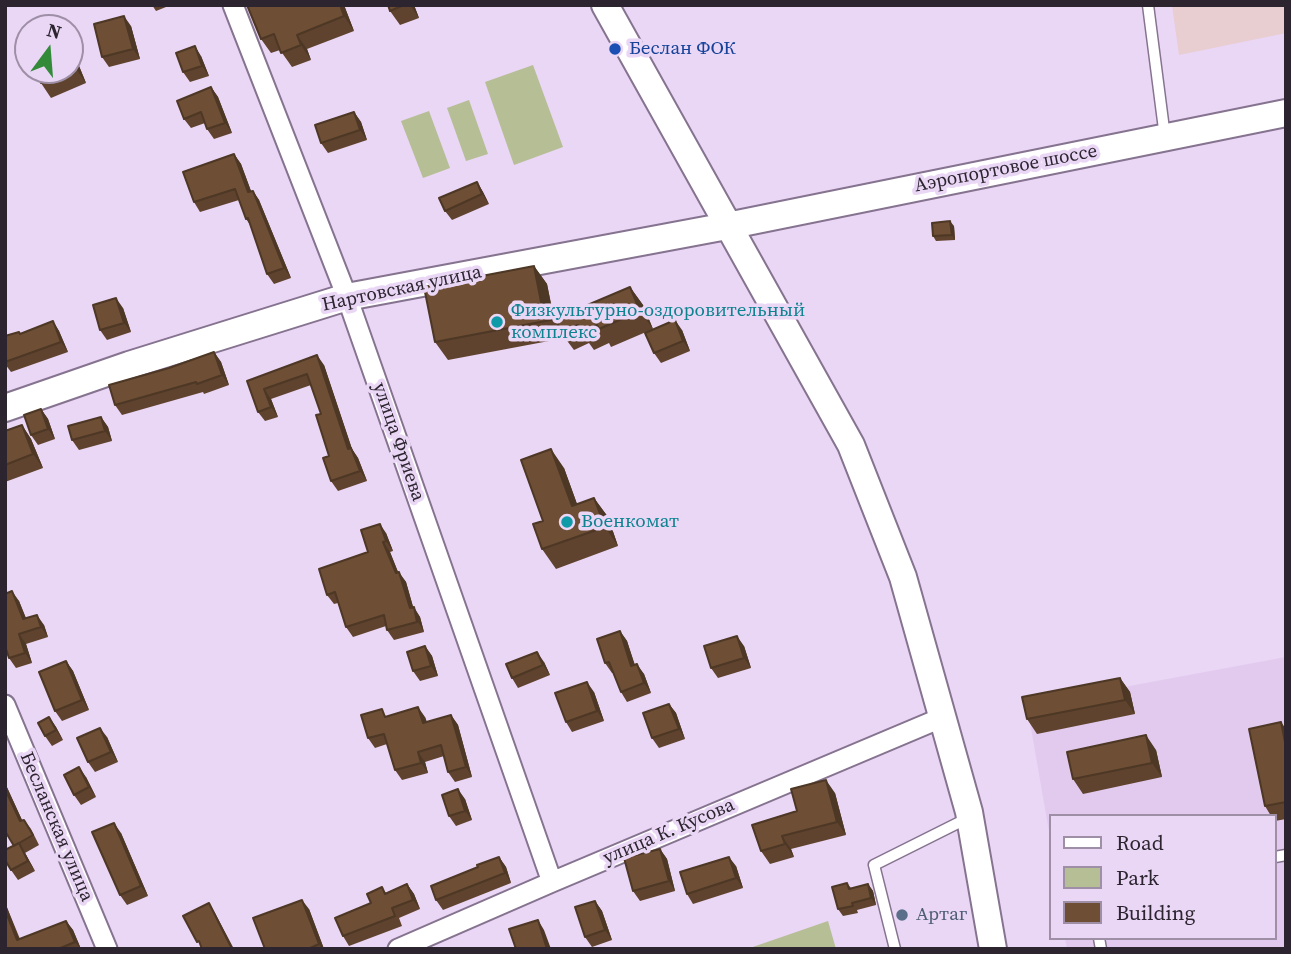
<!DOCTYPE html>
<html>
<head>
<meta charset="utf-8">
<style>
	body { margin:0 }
	#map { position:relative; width:1291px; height:954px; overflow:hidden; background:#ead6f5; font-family:"Source Serif 4",serif }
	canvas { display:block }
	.frame { position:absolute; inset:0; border:7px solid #2c2530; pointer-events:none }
	.legend { position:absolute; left:1049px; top:814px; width:228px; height:126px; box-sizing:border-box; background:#ead6f5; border:2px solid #9e8fa6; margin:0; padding:9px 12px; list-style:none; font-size:21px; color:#2c2530 }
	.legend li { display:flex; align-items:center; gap:14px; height:35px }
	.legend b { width:35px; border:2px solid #9e8fa6 }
	.north { position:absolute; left:14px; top:14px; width:70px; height:70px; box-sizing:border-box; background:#ead6f5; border:2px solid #9e8fa6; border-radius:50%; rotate:16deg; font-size:19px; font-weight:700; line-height:28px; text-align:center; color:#2c2530 }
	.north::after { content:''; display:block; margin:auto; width:24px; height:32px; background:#338b3a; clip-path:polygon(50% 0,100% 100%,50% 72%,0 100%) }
</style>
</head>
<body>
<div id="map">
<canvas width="1291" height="954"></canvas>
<div class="frame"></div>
<ul class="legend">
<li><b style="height:9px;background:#fff"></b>Road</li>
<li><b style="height:19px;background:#b6be95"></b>Park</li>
<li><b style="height:19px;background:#6e4e35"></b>Building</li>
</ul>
<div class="north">N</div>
</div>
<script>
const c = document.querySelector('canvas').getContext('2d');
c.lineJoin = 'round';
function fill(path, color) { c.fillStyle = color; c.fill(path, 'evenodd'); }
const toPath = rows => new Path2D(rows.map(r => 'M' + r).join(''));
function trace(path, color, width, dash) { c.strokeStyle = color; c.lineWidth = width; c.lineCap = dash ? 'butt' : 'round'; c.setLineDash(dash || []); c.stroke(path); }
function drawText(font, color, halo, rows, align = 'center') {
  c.font = font + ' "Source Serif 4",serif'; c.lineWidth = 7; c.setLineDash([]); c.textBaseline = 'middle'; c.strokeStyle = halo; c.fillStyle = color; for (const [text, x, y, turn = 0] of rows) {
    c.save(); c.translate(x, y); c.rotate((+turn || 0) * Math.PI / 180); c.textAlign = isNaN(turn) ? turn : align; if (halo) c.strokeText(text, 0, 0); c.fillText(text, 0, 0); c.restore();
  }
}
fill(toPath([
	[1286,657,1286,949,1067,949,1065,938,1275,938,1275,816,1051,816,1051,843,1027,705]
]), '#e2caef');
fill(toPath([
	[1172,5,1286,5,1286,33,1179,55]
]), '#e8cdd1');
fill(toPath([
	[533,65,563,147,514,165,485,82],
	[469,100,488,154,466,161,447,108],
	[429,111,450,168,423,178,401,121],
	[828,921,836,949,747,949]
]), '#b6be95');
const lane = toPath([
	[1148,5,1165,137],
	[1275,857,1286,855],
	[1099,938,1101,949],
	[895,949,874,865,970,817]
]);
const street = toPath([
	[233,5,347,297,552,882],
	[5,705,107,949],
	[398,949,552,882,941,718]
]);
const secondary = toPath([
	[605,5,851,445,903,577,969,812,993,949],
	[5,408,129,365,347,297,727,226,1286,113]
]);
trace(lane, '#85738f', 13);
trace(street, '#85738f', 23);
trace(secondary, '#85738f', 30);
trace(lane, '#fff', 10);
trace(street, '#fff', 19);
trace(secondary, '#fff', 26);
fill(toPath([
	[152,5,171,5,156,11],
	[344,5,354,31,307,49,311,60,292,67,280,50,271,53,261,39],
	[388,5,414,5,419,18,400,25,390,11],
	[131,26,140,59,109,67,102,57],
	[70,44,86,83,51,98,41,83],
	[201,56,209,76,190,82,183,72],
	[211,87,218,97,232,133,214,139,207,129,205,123,191,128,184,119],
	[354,112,361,122,367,140,328,153,321,143],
	[234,154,241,164,251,191,253,191,259,200,291,278,274,284,267,274,251,226,246,219,239,200,200,212,194,202],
	[477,182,483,192,489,204,452,220,445,211],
	[954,226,955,240,936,241,933,236],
	[534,266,547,284,552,308,560,305,566,314,630,287,643,305,653,329,611,347,609,343,594,350,589,343,574,350,565,338,448,360,435,342],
	[123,308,131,332,107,340,100,330],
	[53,321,59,331,68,352,11,372,5,364,5,336,20,334],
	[682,330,690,351,661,363,654,353],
	[214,352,221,362,229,385,204,394,203,392,122,415,115,405,169,368],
	[324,365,352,449,358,458,367,481,338,491,331,481,329,456,321,414,311,385,271,399,278,417,265,421,258,412,247,381],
	[41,409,48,419,55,439,38,445,31,435],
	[101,417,108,427,112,441,79,450,72,440],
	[22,425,31,439,43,468,5,482,5,431],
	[564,468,577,504,594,498,608,517,618,546,556,569,542,549,543,521],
	[386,533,393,551,390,552,398,572,406,582,413,607,420,617,424,632,394,640,387,630,386,626,353,637,346,627,338,603,334,604,327,595],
	[8,593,19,601,26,618,44,625,48,637,26,644,32,663,16,668,9,658],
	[620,631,627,641,635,665,644,674,651,693,627,702,621,692,613,673,612,673,605,663],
	[425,646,432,656,438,676,420,681,413,671],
	[744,646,751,668,718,678,711,668],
	[66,661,73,671,89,710,62,721,55,711],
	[544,662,550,675,518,688,512,678],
	[1120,678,1130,692,1135,714,1037,734,1027,719],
	[594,692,604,721,572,732,566,722],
	[669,704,676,713,685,739,659,748,652,738],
	[451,715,458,725,472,777,455,782,448,772,444,756,425,762,428,773,402,780,395,770,387,744,375,748,368,738,388,717,425,717,427,722],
	[49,717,56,727,63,740,52,746,45,736],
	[1286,729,1286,819,1275,821,1275,816,1271,816,1265,806],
	[107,737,118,762,95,772,88,762],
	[1156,750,1162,777,1083,794,1073,779],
	[86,777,96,797,81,805,74,795],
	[5,783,22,820,24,820,31,829,39,845,25,853,35,871,18,880,11,870,14,846,5,831],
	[835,793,846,835,791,849,794,857,770,864,761,851,797,811],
	[465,799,472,820,456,826,449,816],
	[121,833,148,896,127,905,120,895],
	[660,849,667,859,675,891,640,901,633,891],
	[499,857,506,867,511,883,443,910,436,900],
	[736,866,743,888,693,904,687,894],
	[847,883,851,888,868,884,873,891,876,905,857,910,858,913,843,916,838,909],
	[407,884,414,894,420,909,399,918,402,926,349,946,343,936,371,903,386,893],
	[595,901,602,911,612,940,592,947,585,937],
	[6,905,20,939,66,921,73,930,81,949,5,949],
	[309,909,324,949,265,949]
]), '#5f432e');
fill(toPath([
	[340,5,344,5,354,31,344,16],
	[410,5,414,5,419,18],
	[124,16,131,26,140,59,133,49],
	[297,35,307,49,311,60,301,45],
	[70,44,86,83,76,69,70,54],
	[195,46,201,56,209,76,202,66],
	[211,87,218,97,232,133,225,123],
	[354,112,361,122,367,140,360,130],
	[234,154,241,164,255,202,248,192],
	[477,182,483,192,489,204,482,194],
	[253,191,259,200,291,278,284,268],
	[950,221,954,226,955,240,952,235],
	[534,266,547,284,554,320,543,312],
	[630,287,643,305,653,329,640,311],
	[116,298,123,308,131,332,124,323],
	[675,320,682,330,690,351,683,341],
	[53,321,59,331,68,352,61,342],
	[214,352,221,362,229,385,222,375],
	[317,355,324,365,352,449,358,458,367,481,360,471,348,449],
	[264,389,271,399,278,417,271,407],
	[41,409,48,419,55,439,48,429],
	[101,417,108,427,112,441,105,431],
	[22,425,31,439,43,468,33,454],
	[551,449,564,468,585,526,572,506],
	[594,498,608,517,618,546,605,527],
	[380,524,386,533,393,551,386,541],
	[383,542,390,552,402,582,399,572,406,582,414,610,414,607,420,617,424,632,410,608],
	[12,591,19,601,30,629,23,619],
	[37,615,44,625,48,637,41,627],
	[620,631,627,641,638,676,631,666],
	[19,634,26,644,32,663,25,653],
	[737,636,744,646,751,668,744,658],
	[425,646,432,656,438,676,431,666],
	[537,652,544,662,550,675,543,665],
	[66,661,73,671,89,710,82,700],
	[637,664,644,674,651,693,644,683],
	[1120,678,1130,692,1135,714,1125,700],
	[587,682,594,692,604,721,597,711],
	[669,704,676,713,685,739,679,729],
	[418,707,425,717,430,733,423,723],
	[451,715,458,725,472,777,466,767],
	[49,717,56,727,63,740,56,730],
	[1281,722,1286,729,1286,747],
	[100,728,107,737,118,762,111,752],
	[1146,735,1156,750,1162,777,1152,763],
	[418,752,425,762,428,773,421,763],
	[79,767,86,777,96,797,89,787],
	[826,780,835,793,846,835,837,822],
	[5,783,27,831,20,821,5,789],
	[458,789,465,799,472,820,465,811],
	[114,823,121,833,148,896,141,886],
	[782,836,791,849,794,857,785,844],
	[19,843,25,853,35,871,28,861],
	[660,849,667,859,675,891,669,881],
	[499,857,506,867,511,883,505,873],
	[729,857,736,866,743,888,736,878],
	[407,884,414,894,420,909,413,900],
	[868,884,873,891,876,905,871,898],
	[302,900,309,909,324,949,322,949,319,944],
	[595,901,602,911,612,940,605,930],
	[209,903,215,913,234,949,232,949],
	[5,904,6,905,23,949,17,940,5,910],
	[538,920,544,930,551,949,547,949],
	[66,921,73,930,81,949,75,942]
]), '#4d3725');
const building = toPath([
	[247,5,340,5,344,16,297,35,301,45,281,53,274,34,261,39,247,5],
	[388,5,404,5,390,11,388,5],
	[124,16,133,49,102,57,94,24,124,16],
	[55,19,59,28,33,28,55,19],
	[28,30,28,52,20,33,28,30],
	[195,46,202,66,183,72,176,53,195,46],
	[70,54,76,69,41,83,36,70,70,70,70,54],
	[211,87,225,123,207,129,201,112,184,119,177,101,211,87],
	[354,112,360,130,321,143,315,125,354,112],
	[234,154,248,192,253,191,284,268,267,274,248,218,246,219,235,189,194,202,183,172,234,154],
	[477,182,482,194,445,211,439,198,477,182],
	[950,221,952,235,933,236,932,223,950,221],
	[534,266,543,312,560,305,564,315,630,287,640,311,599,329,597,325,581,332,578,325,561,332,556,319,435,342,424,287,534,266],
	[116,298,124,323,100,330,93,305,116,298],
	[675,320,683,341,654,353,645,333,675,320],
	[53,321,61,342,5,362,5,336,19,332,20,334,53,321],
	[214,352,222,375,197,384,196,382,115,405,109,385,169,368,214,352],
	[317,355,348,449,351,448,360,471,331,481,323,458,329,456,316,415,321,414,307,374,264,389,271,407,258,412,247,381,317,355],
	[41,409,48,429,31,435,24,415,41,409],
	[101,417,105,431,72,440,68,426,101,417],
	[22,425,33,454,5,465,5,431,22,425],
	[551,449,572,506,594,498,605,527,542,549,533,524,543,521,521,460,551,449],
	[380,524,386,541,383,542,396,573,399,572,410,608,414,607,417,622,387,630,384,615,346,627,335,592,327,595,319,569,368,552,361,530,380,524],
	[12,591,23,619,37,615,41,627,19,634,25,653,9,658,5,646,5,594,12,591],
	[620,631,631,666,637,664,644,683,621,692,609,662,605,663,597,639,620,631],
	[737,636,744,658,711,668,704,646,737,636],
	[425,646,431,666,413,671,407,652,425,646],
	[537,652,543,665,512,678,506,664,537,652],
	[66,661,82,700,55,711,39,672,66,661],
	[1120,678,1125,700,1027,719,1022,697,1120,678],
	[587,682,597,711,566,722,555,693,587,682],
	[669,704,679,729,652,738,643,713,669,704],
	[418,707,423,723,451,715,466,767,448,772,441,745,418,752,421,763,395,770,384,734,368,738,361,715,382,709,385,717,418,707],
	[49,717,56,730,45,736,38,723,49,717],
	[1281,722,1286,747,1286,802,1265,806,1249,729,1281,722],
	[100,728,111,752,88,762,77,738,100,728],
	[1146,735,1152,763,1073,779,1067,752,1146,735],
	[79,767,89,787,74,795,64,775,79,767],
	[826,780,837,822,782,836,785,844,761,851,752,825,797,811,791,789,826,780],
	[5,789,20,821,24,820,33,835,14,846,5,831,5,789],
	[458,789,465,811,449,816,442,795,458,789],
	[114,823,141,886,120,895,92,832,114,823],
	[19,843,28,861,11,870,5,860,5,850,19,843],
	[660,849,669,881,633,891,624,858,660,849],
	[499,857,505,873,436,900,431,886,478,867,477,865,499,857],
	[729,857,736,878,687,894,680,872,729,857],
	[847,883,849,889,868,884,871,898,852,903,853,906,838,909,832,887,847,883],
	[407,884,413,900,392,908,395,916,343,936,335,918,371,903,367,894,382,887,385,894,407,884],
	[302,900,319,944,308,949,265,949,253,918,302,900],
	[595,901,605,930,585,937,575,907,595,901],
	[209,903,232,949,202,949,199,941,197,942,183,916,209,903],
	[5,910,17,940,66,921,75,942,58,949,5,949,5,910],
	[538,920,547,949,516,949,509,929,538,920]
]);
fill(building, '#6e4e35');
trace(building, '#4d3725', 2);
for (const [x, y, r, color] of [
	[615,49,7,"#1a4fb4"],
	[497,322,7,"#0f9aa8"],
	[567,522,7,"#0f9aa8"],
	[902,915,7,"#5c6f8a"]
]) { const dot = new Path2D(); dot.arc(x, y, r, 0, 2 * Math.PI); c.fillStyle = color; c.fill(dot); trace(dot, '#ead6f5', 2.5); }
drawText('19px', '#164399', '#ead6f5', [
	["Беслан ФОК",629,49]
], 'left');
drawText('19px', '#2c2530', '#ead6f5', [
	["Аэропортовое шоссе",1006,169,-11],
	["Нартовская улица",402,289,-12],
	["улица Фриева",398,442,71],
	["Бесланская улица",56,827,67],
	["улица К. Кусова",669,832,-23]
]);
drawText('19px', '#0d838f', '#ead6f5', [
	["Физкультурно-оздоровительный",511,311],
	["комплекс",511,333],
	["Военкомат",581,522]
], 'left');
drawText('19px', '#4e5e75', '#ead6f5', [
	["Артаг",916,915]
], 'left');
</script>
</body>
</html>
